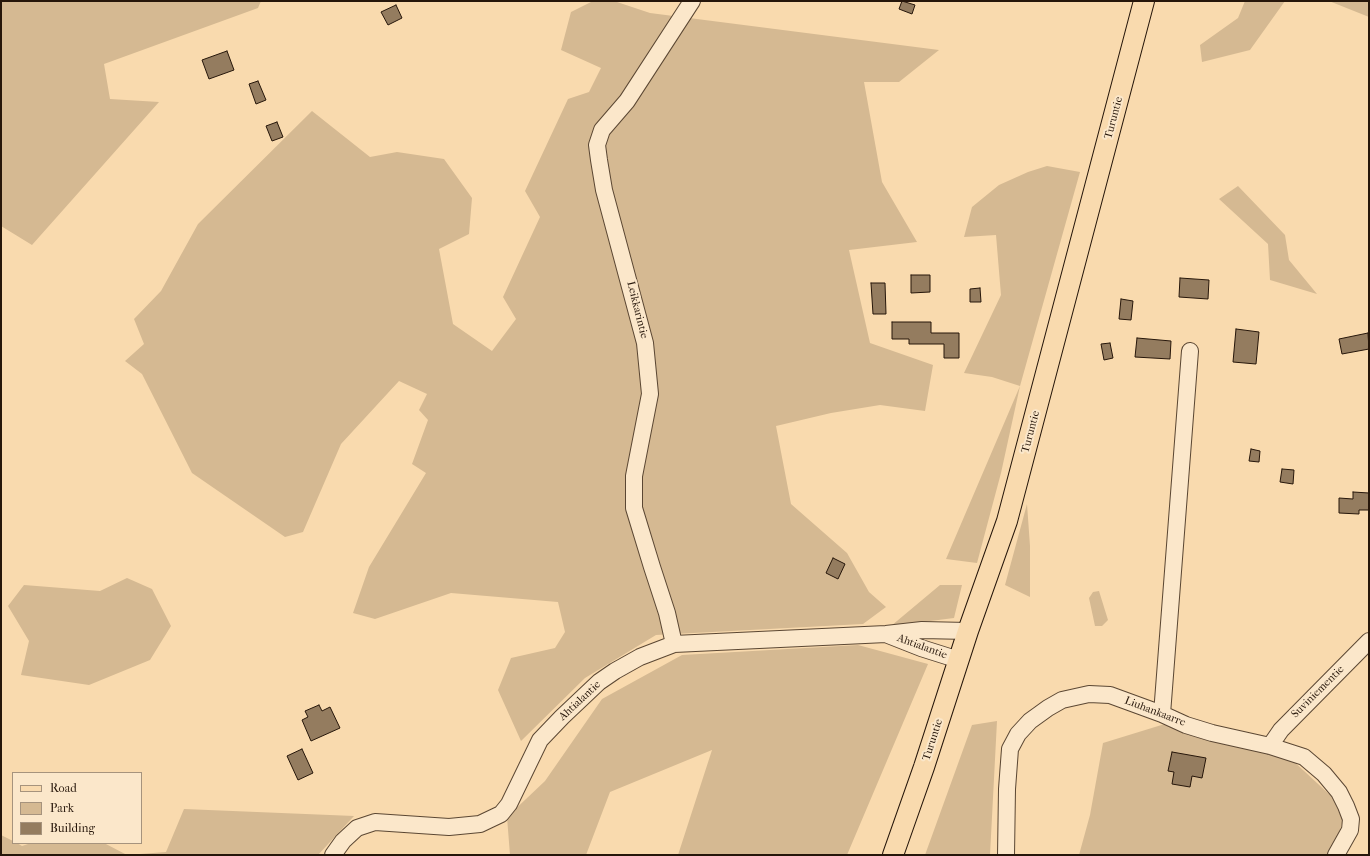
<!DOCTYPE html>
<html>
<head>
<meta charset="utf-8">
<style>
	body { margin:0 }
	#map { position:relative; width:1370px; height:856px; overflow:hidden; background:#f9daae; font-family:"IM FELL French Canon",serif }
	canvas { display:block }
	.frame { position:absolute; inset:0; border:2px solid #26160a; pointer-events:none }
	.legend { position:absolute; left:12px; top:772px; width:130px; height:72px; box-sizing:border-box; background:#fbe7ca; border:1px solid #a6937d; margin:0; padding:5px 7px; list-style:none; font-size:12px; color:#26160a }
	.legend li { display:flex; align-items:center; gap:8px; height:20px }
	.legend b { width:20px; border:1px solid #a6937d }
</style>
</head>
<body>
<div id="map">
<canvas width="1370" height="856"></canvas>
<div class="frame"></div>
<ul class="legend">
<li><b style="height:5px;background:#f9daae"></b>Road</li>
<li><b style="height:11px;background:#d5b992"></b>Park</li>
<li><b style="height:11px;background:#947c5f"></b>Building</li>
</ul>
</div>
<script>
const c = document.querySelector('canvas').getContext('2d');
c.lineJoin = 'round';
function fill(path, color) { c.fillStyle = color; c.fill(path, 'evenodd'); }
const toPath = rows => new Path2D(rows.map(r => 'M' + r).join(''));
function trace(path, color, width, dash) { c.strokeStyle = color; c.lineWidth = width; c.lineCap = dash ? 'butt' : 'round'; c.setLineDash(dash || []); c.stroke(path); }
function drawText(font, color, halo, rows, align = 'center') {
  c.font = font + ' "IM FELL French Canon",serif'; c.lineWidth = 4; c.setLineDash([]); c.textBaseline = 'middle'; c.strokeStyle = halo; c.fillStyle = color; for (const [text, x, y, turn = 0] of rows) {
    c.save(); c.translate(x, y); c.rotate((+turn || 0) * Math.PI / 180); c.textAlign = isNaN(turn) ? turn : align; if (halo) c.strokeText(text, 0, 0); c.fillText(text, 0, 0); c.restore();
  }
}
fill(toPath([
	[1,1,261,1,258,8,104,64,110,99,159,102,32,245,1,226],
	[593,1,614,1,650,13,939,50,899,82,864,82,882,182,917,242,849,250,870,343,933,365,925,411,880,405,831,413,776,426,791,504,847,553,869,592,886,607,863,624,656,635,585,678,521,741,498,690,511,658,555,648,565,632,558,602,451,593,375,619,353,613,369,567,426,473,412,464,428,420,419,410,427,394,399,381,341,444,303,532,285,537,192,473,142,374,125,361,144,344,134,319,161,291,198,224,312,111,370,157,397,152,444,159,472,198,469,234,439,249,453,324,492,351,516,319,503,297,540,217,525,191,568,99,589,92,601,68,561,50,571,12],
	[1245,1,1285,1,1250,50,1202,62,1200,45,1238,18],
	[1329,1,1369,1,1369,17],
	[1047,166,1080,172,1020,386,1001,473,977,563,946,559,1020,386,992,377,964,373,1001,295,996,235,964,237,972,207,999,185,1028,172],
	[1238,186,1285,235,1289,260,1317,294,1270,280,1268,244,1219,199],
	[1027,504,1030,546,1030,597,1005,585],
	[127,578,152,589,171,626,150,660,89,685,21,675,29,641,8,606,24,585,100,591],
	[940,585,962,585,954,618,891,626],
	[1099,591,1108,620,1102,626,1095,626,1089,598,1093,592],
	[858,645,928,664,847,855,678,855,712,750,610,792,586,855,510,855,507,817,545,781,602,699,682,655],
	[997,721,990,855,925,855,972,725],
	[1168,723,1289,757,1331,796,1343,820,1335,846,1329,855,1079,855,1090,815,1103,743],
	[184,809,354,816,318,855,1,855,1,835,13,841,13,843,17,843,22,846,31,843,104,843,127,855,166,852]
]), '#d5b992');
const building = toPath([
	[902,1,915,5,912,14,899,9,902,1],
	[396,5,402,18,388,25,381,12,396,5],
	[227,51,234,70,209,79,202,60,227,51],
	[258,81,266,100,256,104,249,84,258,81],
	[277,122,283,137,272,141,266,126,277,122],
	[911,275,930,275,930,292,911,293,911,275],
	[1180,278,1209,280,1208,299,1179,297,1180,278],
	[871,283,885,283,886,314,873,314,871,283],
	[980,288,981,302,970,302,970,289,980,288],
	[1121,299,1133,301,1131,320,1119,319,1121,299],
	[892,322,931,322,931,333,959,333,959,358,944,358,944,344,909,344,909,339,892,339,892,322],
	[1236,329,1259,332,1256,364,1233,362,1236,329],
	[1368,333,1369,349,1342,354,1339,339,1368,333],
	[1137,338,1171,341,1170,359,1135,357,1137,338],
	[1110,343,1113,358,1104,360,1101,344,1110,343],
	[1251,449,1260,451,1259,462,1249,461,1251,449],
	[1282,469,1294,470,1293,484,1280,482,1282,469],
	[1353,492,1369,493,1369,510,1359,510,1359,514,1339,513,1339,498,1353,499,1353,492],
	[833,558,845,564,838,579,826,573,833,558],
	[319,705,322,711,330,707,340,728,311,741,302,720,308,717,305,711,319,705],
	[302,749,313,773,298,780,287,756,302,749],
	[1172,752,1206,758,1202,778,1192,776,1190,787,1172,784,1174,772,1168,771,1172,752]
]);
fill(building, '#947c5f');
trace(building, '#26160a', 1);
const minor = toPath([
	[888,635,921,648,959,660],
	[674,644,667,613,652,567,634,508,634,476,650,394,645,343,604,190,599,160,597,145,602,130,627,101,692,1],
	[1162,714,1190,351],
	[1270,746,1281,730,1369,641],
	[333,855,343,841,357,828,375,822,449,827,480,824,501,814,509,804,540,740,562,717,599,682,615,671,640,657,674,644,886,634,922,630,968,631],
	[1006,855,1007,789,1010,749,1018,734,1030,721,1048,708,1062,700,1089,694,1110,695,1162,714,1186,725,1212,733,1270,746,1304,757,1324,774,1339,792,1346,806,1351,819,1350,830,1336,855]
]);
const major = toPath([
	[893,855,924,767,968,631,1007,521,1144,1]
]);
trace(minor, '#5b4733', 18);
trace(major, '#26160a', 22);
trace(minor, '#fbe7ca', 16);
trace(major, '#f9daae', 20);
drawText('11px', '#26160a', '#fbe7ca', [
	["Turuntie",1114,118,-75],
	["Leikkarintie",637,310,76],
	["Turuntie",1031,432,-75],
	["Ahtialantie",922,647,20],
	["Suviniementie",1318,692,-45],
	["Ahtialantie",580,701,-43],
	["Liuhankaarre",1155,712,21],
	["Turuntie",933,740,-72]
]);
</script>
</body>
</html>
